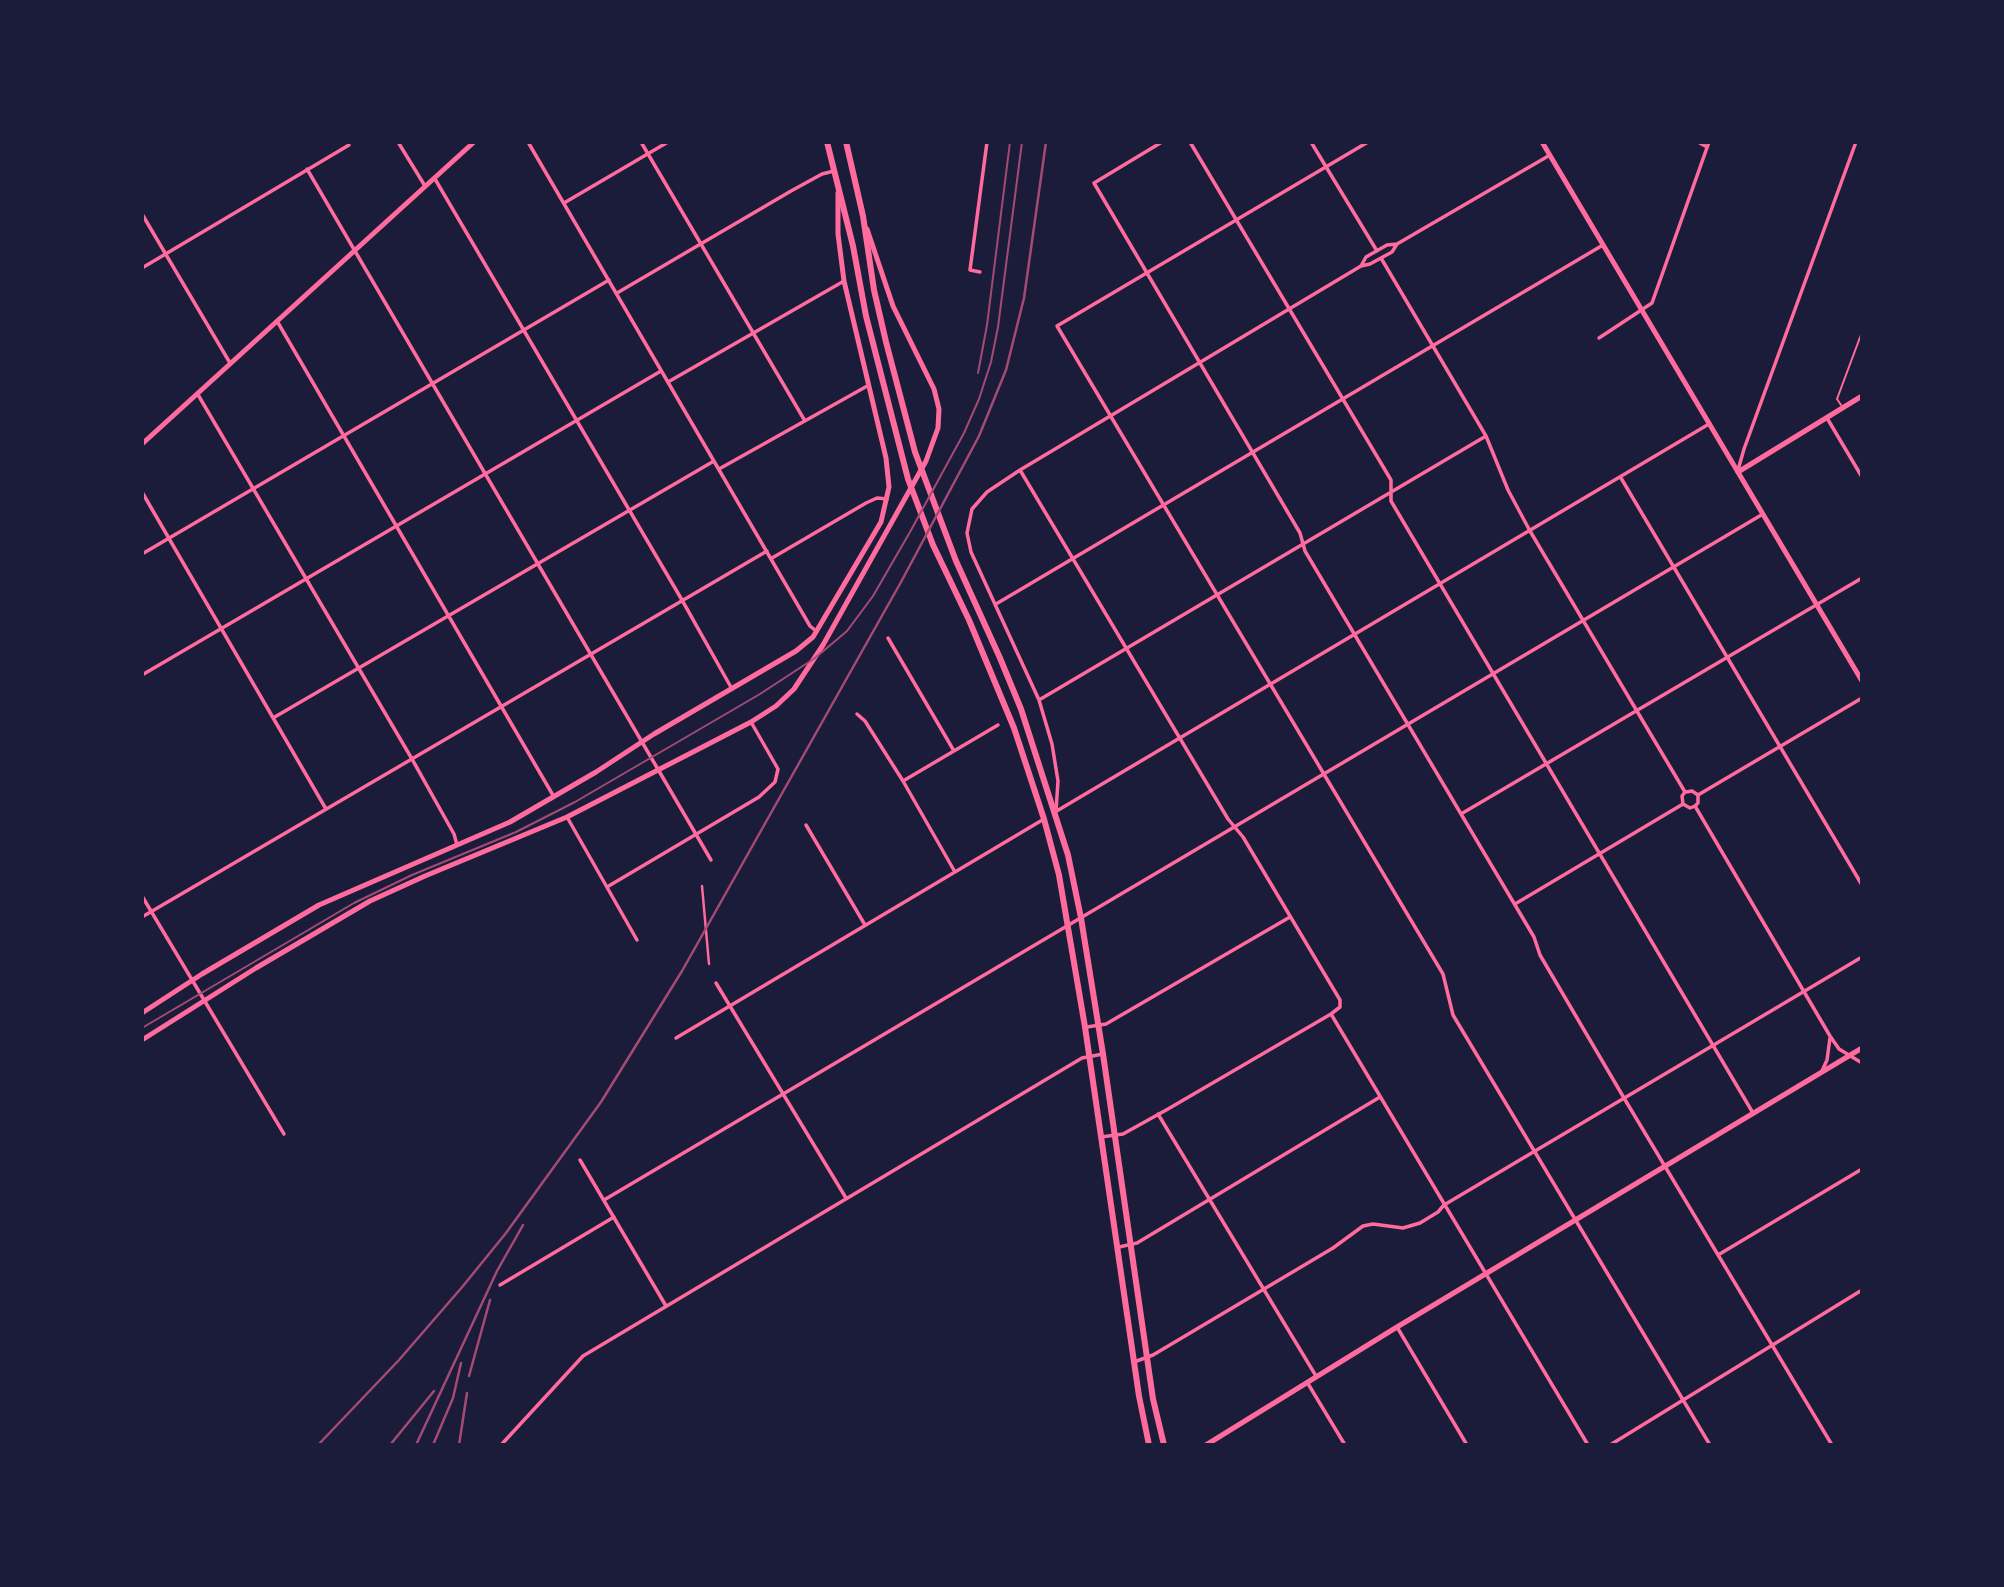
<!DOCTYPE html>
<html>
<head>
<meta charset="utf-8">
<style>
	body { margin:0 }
	#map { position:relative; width:2004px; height:1587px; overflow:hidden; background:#1b1b3a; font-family:Karla,sans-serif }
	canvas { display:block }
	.frame { position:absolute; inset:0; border:144px solid #1b1b3a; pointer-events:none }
</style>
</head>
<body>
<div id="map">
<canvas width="2004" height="1587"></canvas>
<div class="frame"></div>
</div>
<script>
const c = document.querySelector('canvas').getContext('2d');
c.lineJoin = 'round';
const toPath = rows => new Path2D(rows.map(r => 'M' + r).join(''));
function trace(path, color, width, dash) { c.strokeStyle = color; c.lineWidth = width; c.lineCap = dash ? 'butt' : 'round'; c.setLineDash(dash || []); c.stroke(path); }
trace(toPath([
	[1841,405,1837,399,1862,332]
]), '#ff6b9d', 2);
trace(toPath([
	[702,886,709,964]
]), '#ff6b9d', 2.5);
trace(toPath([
	[398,142,425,186],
	[528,142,810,626,816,631],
	[641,142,805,421],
	[1162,142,1094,183,1300,533,1305,551,1534,937,1540,955,1624,1098,1832,1445],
	[1190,142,1391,480,1391,501,1753,1113],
	[1311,142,1377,251],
	[1368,142,1057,326,1443,974,1453,1015,1710,1445],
	[1698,142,1707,147],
	[307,169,711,860],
	[435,179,682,600,732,689],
	[564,203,668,142],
	[142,214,230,363],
	[1381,258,1486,436,1508,490,1530,531,1685,792],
	[1361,266,1366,257,1387,245,1397,244,1550,155],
	[142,268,349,145],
	[980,272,970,270,987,142],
	[617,293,791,191,822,174,834,171],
	[277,321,554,797],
	[1599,338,1652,303,1709,142],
	[668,382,844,281],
	[197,393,412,759,454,834,457,845],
	[1827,418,1862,477],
	[719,469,869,385],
	[1020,470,1228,819,1243,837,1340,1000,1340,1007,1331,1014,1168,1109,1123,1134,1101,1137],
	[1738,470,1744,449,1856,142],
	[1621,478,1862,885],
	[142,492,326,809],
	[142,554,609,280],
	[772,558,866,503,877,498,887,499],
	[996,604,1603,245],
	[888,638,954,751],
	[142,675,661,371],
	[1039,700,1486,436],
	[857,714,865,721,903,781,955,872],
	[273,718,714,461],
	[903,781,998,725],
	[1685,792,1682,796,1683,804,1690,808,1695,806],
	[1686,792,1692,791,1698,795,1698,803,1695,806],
	[1698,795,1862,698],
	[1695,806,1830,1036,1839,1049,1862,1063],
	[1056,811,1058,781,1052,744,1039,700,971,552,967,533,972,509,987,492,1020,470,1361,266,1370,264,1392,252,1397,244],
	[1055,812,1709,424],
	[1461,814,1862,578],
	[567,817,637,940],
	[806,825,865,925],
	[607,887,759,797,775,782,778,769,751,722],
	[142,896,284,1134],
	[1515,904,1683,804],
	[142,917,767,551],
	[716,983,846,1198],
	[1331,1014,1588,1445],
	[1087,1027,1106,1024,1290,917],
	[676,1038,1044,819],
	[1822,1071,1827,1060,1830,1038],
	[1158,1114,1316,1376],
	[580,1160,666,1306],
	[604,1200,1763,514],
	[1119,1247,1137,1243,1380,1097],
	[1718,1255,1862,1169],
	[500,1285,614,1217],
	[1397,1327,1467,1445],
	[1134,1362,1153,1355,1333,1248,1363,1226,1373,1224,1403,1228,1420,1223,1438,1212,1444,1205,1862,957],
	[1307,1382,1345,1445],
	[501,1445,583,1356,1082,1058,1103,1054],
	[1610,1445,1862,1290]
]), '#ff6b9d', 3.5);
trace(toPath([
	[1738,472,1862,396],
	[142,1013,202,974,319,905,510,822,596,772,654,734,796,651,813,637,881,522,889,487,886,458,844,281,838,234,838,193],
	[142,1040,256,968,370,901,425,876,567,817,751,722,776,706,794,689,823,645,926,461,938,428,939,409,934,389,893,306,867,229],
	[1206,1445,1397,1327,1862,1048]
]), '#ff6b9d', 5);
trace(toPath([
	[1542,142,1862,681],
	[142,444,474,142]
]), '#ff6b9d', 5);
trace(toPath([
	[827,142,853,246,866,316,908,479,933,545,969,620,1014,728,1044,819,1059,875,1085,1027,1139,1396,1149,1445],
	[846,142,863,216,874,290,886,342,915,452,956,561,1000,658,1021,709,1068,855,1081,918,1103,1054,1153,1399,1164,1445]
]), '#ff6b9d', 6);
trace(toPath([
	[978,373,987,325,1010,142],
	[142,1028,354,903,412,875,516,832,575,802,760,694,815,658,847,631,873,596,910,532,964,433,979,399,991,362,998,327,1022,142]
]), '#a44b75', 2);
trace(toPath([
	[469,1376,490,1300],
	[318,1445,399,1360,463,1286,506,1233,601,1102,682,971,901,582,979,436,1006,370,1024,298,1046,142],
	[390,1445,434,1391],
	[416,1445,497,1271,523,1225],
	[433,1445,453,1398,461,1363],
	[459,1445,467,1393]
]), '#a44b75', 2.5);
</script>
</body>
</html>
